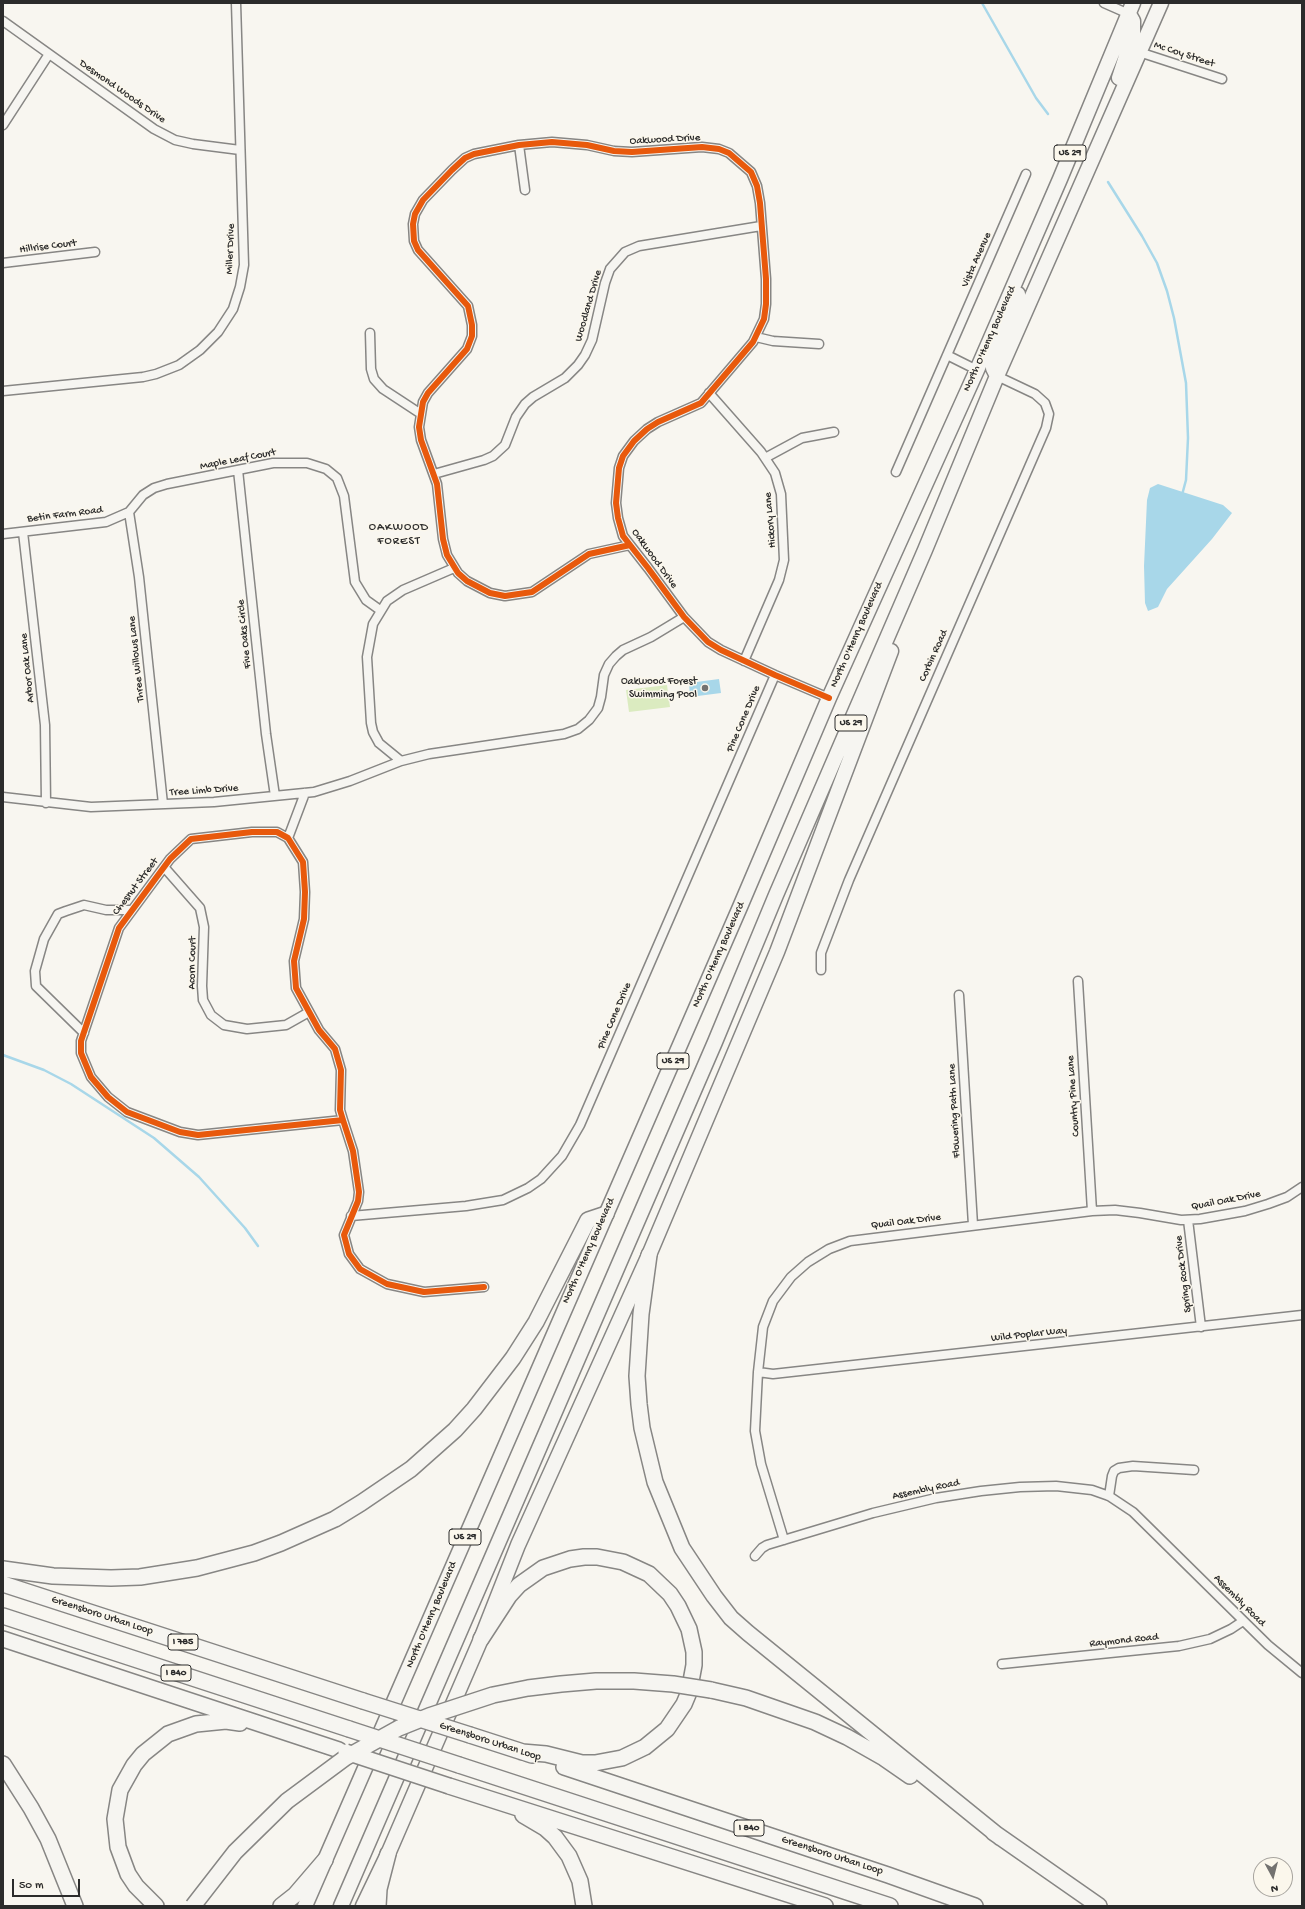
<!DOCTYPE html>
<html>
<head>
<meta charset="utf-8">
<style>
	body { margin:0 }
	#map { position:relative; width:1305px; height:1909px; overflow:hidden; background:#f8f6f0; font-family:"Gochi Hand",sans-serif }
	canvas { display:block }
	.frame { position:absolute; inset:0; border:4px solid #2b2b2b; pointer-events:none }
	.north { position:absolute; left:1253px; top:1857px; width:40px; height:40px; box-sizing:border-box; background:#fbf7ec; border:1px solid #a8a59f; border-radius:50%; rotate:173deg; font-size:11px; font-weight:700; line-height:16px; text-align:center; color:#2b2b2b }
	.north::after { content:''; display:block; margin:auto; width:14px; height:18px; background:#737270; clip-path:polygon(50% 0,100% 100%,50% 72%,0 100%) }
	.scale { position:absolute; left:12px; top:1879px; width:68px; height:18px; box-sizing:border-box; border:2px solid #2b2b2b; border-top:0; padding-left:5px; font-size:12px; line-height:14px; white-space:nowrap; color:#2b2b2b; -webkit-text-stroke:3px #fbf7ec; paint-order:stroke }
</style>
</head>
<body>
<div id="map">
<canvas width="1305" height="1909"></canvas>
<div class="frame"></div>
<div class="north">N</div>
<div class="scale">50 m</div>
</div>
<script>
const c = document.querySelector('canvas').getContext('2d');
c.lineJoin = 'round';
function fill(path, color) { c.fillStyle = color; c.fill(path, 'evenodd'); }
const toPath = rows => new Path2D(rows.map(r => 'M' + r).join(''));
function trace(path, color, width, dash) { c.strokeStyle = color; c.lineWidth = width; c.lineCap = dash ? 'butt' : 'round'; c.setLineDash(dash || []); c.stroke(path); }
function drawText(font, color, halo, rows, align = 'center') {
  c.font = font + ' "Gochi Hand",sans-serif'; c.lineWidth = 3; c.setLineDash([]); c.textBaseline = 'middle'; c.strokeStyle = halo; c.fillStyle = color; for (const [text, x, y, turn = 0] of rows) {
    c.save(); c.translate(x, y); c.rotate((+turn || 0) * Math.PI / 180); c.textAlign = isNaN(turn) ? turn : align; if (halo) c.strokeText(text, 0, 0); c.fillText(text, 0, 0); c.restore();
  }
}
fill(toPath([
	[667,685,670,707,629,712,626,690]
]), '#dbebc0');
fill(toPath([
	[1158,484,1223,505,1232,513,1212,539,1167,589,1158,607,1148,611,1145,603,1144,566,1147,500,1150,488],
	[719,679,721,693,690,697,689,683]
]), '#a8d7e9');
trace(toPath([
	[982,3,1036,98,1048,114],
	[1108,182,1142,236,1157,263,1167,291,1174,318,1186,383,1188,438,1186,480,1182,495],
	[3,1055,44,1070,71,1084,154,1138,199,1177,245,1228,258,1246]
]), '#a8d7e9', 2.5);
const minor = toPath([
	[1104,3,1129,14],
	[3,21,154,129,175,140,193,144,240,150],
	[1139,52,1222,79],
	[3,125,49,54],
	[519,145,525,190],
	[3,263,95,252],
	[370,333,371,369,374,379,383,389,421,414],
	[756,337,773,341,819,344],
	[947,355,977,370],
	[3,391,143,377,156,374,179,365,200,350,218,332,233,309,240,287,244,265,236,3],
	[709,393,761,452,775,473,781,494,784,560,779,580,744,661],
	[765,458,802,438,834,432],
	[238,470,266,734,275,796],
	[896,472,1026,174],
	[434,474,484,460,493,456,505,445,516,417,525,404,533,397,565,378,578,365,585,355,592,340,605,283,610,269,625,252,639,246,761,226],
	[129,512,139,577,163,804],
	[23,532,45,725,46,803],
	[3,534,106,522,129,512,143,495,154,488,167,484,273,463,307,463,326,469,337,478,344,496,355,582,366,600,380,610],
	[630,545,589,554,532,592,505,596,490,593,467,581,458,573,447,555,443,539,437,484,421,440,419,427,423,402,428,393,467,349,472,336,472,325,468,306,418,250,414,241,413,224,415,214,423,200,452,170,465,158,474,154,519,145,552,142,587,145,614,151,632,152,702,147,719,149,729,153,751,172,757,186,760,203,766,279,766,304,764,319,753,342,701,403,658,422,647,429,634,441,623,456,619,468,616,503,618,518,623,536,648,568,684,617,708,642,721,650,775,675,829,698],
	[454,568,403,590,387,601,373,624,367,657,371,723,373,732,379,743,401,761,429,754,564,734,578,729,589,720,598,708,601,697,604,675,609,664,616,656,623,650,651,637,684,617],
	[3,797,91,807,214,802,314,792,350,781,401,761],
	[288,838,305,793],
	[164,867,200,908,204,927,202,986,203,1000,211,1015,224,1025,247,1029,286,1025,309,1012],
	[821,970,821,953,849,880,1046,428,1049,414,1045,403,1035,394,997,376],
	[1078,981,1092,1211],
	[959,995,973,1225],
	[84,1033,36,986,35,971,44,939,58,914,66,911,84,905,106,910,132,910],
	[343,1120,198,1135,180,1132,127,1112,108,1097,91,1077,81,1053,81,1041,119,928,170,859,191,839,252,832,277,832,288,838,303,862,305,892,304,919,294,961,296,988,319,1030,335,1049,341,1070,340,1110,343,1120,353,1151,359,1192,358,1201,344,1235,349,1254,360,1269,387,1284,424,1292,484,1287],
	[351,1216,466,1206,503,1200,528,1188,541,1179,562,1156,580,1125,775,675],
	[1188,1220,1201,1327],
	[758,1372,773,1374,1302,1315],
	[1109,1496,1112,1476,1114,1471,1119,1468,1133,1466,1194,1470],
	[784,1540,761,1464,755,1431,758,1372,763,1327,773,1301,791,1277,808,1262,829,1249,850,1241,1092,1211,1115,1210,1140,1213,1181,1220,1200,1219,1245,1211,1268,1204,1287,1197,1302,1187],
	[755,1556,762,1548,767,1545,873,1513,936,1498,981,1491,1020,1487,1056,1486,1092,1490,1109,1496,1133,1512,1268,1645,1302,1673],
	[1002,1664,1179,1646,1210,1639,1231,1629,1243,1621]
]);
const trunk = toPath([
	[1119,78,1133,35,1133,21,1129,14],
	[997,376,993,368,994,357,1018,294],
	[305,1906,740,907,829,698,977,370,1060,179,1133,3],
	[341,1906,715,1042,776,895,925,550,997,376,1161,3],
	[363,1906,388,1854,481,1639,518,1545,649,1255,777,952,891,651]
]);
const motorway = toPath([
	[649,1255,641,1314,637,1376,639,1404,642,1428,655,1482,682,1548,714,1596,731,1618,748,1633,1001,1838],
	[3,1569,53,1576,111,1578,140,1577,197,1568,254,1553,281,1543,335,1519,361,1503,411,1469,455,1430,474,1409,513,1358,536,1322,588,1220,606,1214],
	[3,1584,363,1701],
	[3,1616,349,1729],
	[3,1639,339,1750],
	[481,1639,509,1596,519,1585,543,1568,570,1559,584,1557,597,1557,623,1562,649,1574,670,1594,678,1606,689,1629,694,1652,694,1665,689,1692,684,1704,667,1729,645,1747,622,1758,595,1763,582,1763,546,1754,522,1752],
	[711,1690,746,1698,815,1722,847,1737,884,1758,910,1776],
	[470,1735,532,1755],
	[3,1764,31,1808,48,1839,75,1906],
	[459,1765,890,1906],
	[564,1767,888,1875,975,1906],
	[449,1786,825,1906],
	[523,1815,545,1828,555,1837,569,1856,580,1881,584,1906],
	[993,1832,1099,1906],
	[156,1906,136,1886,128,1874,118,1847,115,1819,120,1790,134,1765,143,1754,168,1734,196,1724,226,1721,240,1723],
	[281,1906,295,1895,325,1860],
	[378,1906,379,1889,388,1854]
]);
trace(minor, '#878684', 11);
trace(trunk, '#878684', 17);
trace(motorway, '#878684', 18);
trace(minor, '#f6f5f1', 8);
trace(trunk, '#f6f5f1', 14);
trace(motorway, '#f6f5f1', 15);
const motorwayBridge = toPath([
	[363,1701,470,1735],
	[349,1729,459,1765],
	[346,1752,449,1786],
	[193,1906,235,1852,287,1801,345,1758,399,1728,429,1716,493,1695,528,1688,561,1684,596,1681,634,1681,673,1684,711,1690]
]);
trace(motorwayBridge, '#878684', 18, []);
trace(motorwayBridge, '#f6f5f1', 15);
trace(toPath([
	[630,545,589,554,532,592,505,596,490,593,467,581,458,573,447,555,443,539,437,484,421,440,419,427,423,402,428,393,467,349,472,336,472,325,468,306,418,250,414,241,413,224,415,214,423,200,452,170,465,158,474,154,519,145,552,142,587,145,614,151,632,152,702,147,719,149,729,153,751,172,757,186,760,203,766,279,766,304,764,319,753,342,701,403,658,422,647,429,634,441,623,456,619,468,616,503,618,518,623,536,648,568,684,617,708,642,721,650,775,675,829,698],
	[343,1120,198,1135,180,1132,127,1112,108,1097,91,1077,81,1053,81,1041,119,928,170,859,191,839,252,832,277,832,288,838,303,862,305,892,304,919,294,961,296,988,319,1030,335,1049,341,1070,340,1110,343,1120,353,1151,359,1192,358,1201,344,1235,349,1254,360,1269,387,1284,424,1292,484,1287]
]), '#e8590c', 6);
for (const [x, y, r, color] of [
	[705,688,4,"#737270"]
]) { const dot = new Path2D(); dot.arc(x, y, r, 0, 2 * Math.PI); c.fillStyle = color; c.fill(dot); trace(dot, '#fbf7ec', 1.5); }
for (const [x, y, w] of [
	[1070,153,32],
	[851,723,32],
	[673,1061,32],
	[465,1537,32],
	[183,1642,30],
	[176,1673,30],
	[749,1828,30]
]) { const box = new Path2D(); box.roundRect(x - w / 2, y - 8, w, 16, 3); c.fillStyle = '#fbf7ec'; c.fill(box); trace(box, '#2b2b2b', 1); }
drawText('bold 10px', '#2b2b2b', null, [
	["US 29",1070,153],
	["US 29",851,723],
	["US 29",673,1061],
	["US 29",465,1537],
	["I 785",183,1642],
	["I 840",176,1673],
	["I 840",749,1828]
]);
drawText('11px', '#2b2b2b', '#fbf7ec', [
	["Mc Coy Street",1184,55,18],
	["Desmond Woods Drive",122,92,35],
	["Oakwood Drive",665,140,-3],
	["Hillrise Court",48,247,-7],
	["Miller Drive",231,249,-88],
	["Vista Avenue",977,260,-66],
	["Woodland Drive",589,306,-74],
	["North O'Henry Boulevard",990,339,-66],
	["Maple Leaf Court",238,460,-11],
	["Betin Farm Road",65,515,-7],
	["Hickory Lane",771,520,-95],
	["Oakwood Drive",654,559,54],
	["Five Oaks Circle",245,634,-96],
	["North O'Henry Boulevard",857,635,-66],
	["Corbin Road",934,656,-66],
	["Three Willows Lane",137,659,-96],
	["Arbor Oak Lane",28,668,-96],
	["Pine Cone Drive",744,719,-67],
	["Tree Limb Drive",204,791,-4],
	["Chesnut Street",136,887,-53],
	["North O'Henry Boulevard",719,955,-66],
	["Acorn Court",193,963,-89],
	["Pine Cone Drive",615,1016,-67],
	["Country Pine Lane",1074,1096,-94],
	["Flowering Path Lane",955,1111,-93],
	["Quail Oak Drive",1226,1201,-11],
	["Quail Oak Drive",906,1222,-7],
	["North O'Henry Boulevard",589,1251,-66],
	["Spring Rock Drive",1184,1274,-97],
	["Wild Poplar Way",1029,1335,-6],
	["Assembly Road",926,1490,-12],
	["Assembly Road",1239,1601,45],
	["North O'Henry Boulevard",432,1615,-67],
	["Greensboro Urban Loop",102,1616,18],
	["Raymond Road",1124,1641,-6],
	["Greensboro Urban Loop",490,1742,18],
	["Greensboro Urban Loop",832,1856,18]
]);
drawText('11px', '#2b2b2b', '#fbf7ec', [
	["Oakwood Forest",697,682],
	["Swimming Pool",697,695]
], 'right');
c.letterSpacing = '1px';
drawText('12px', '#2b2b2b', '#fbf7ec', [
	["OAKWOOD",399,528],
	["FOREST",399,542]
]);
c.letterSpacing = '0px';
</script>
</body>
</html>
